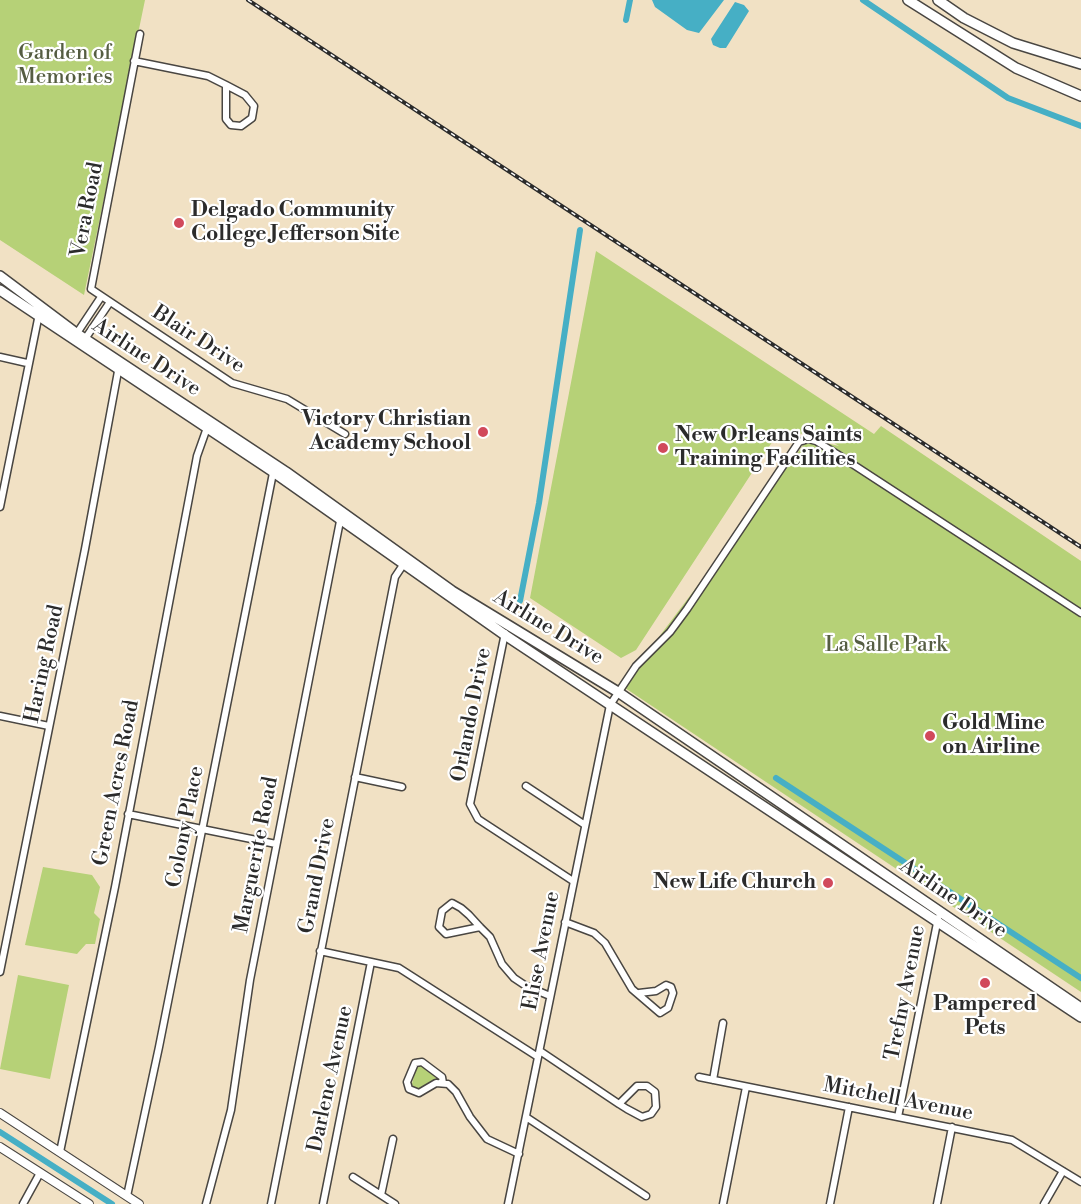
<!DOCTYPE html>
<html>
<head>
<meta charset="utf-8">
<style>
	body { margin:0 }
	canvas { display:block; background:#f1e1c4 }
</style>
</head>
<body>
<canvas width="1081" height="1204"></canvas>
<script>
const c = document.querySelector('canvas').getContext('2d');
c.lineJoin = 'round';
function fill(path, color) { c.fillStyle = color; c.fill(path, 'evenodd'); }
const toPath = rows => new Path2D(rows.map(r => 'M' + r).join(''));
function trace(path, color, width, dash) { c.strokeStyle = color; c.lineWidth = width; c.lineCap = dash ? 'butt' : 'round'; c.setLineDash(dash || []); c.stroke(path); }
function drawText(font, color, halo, rows, align = 'center') {
  c.font = font + ' "Libre Bodoni",serif'; c.lineWidth = 4.5; c.setLineDash([]); c.textBaseline = 'middle'; c.strokeStyle = halo; c.fillStyle = color; for (const [text, x, y, turn = 0] of rows) {
    c.save(); c.translate(x, y); c.rotate((+turn || 0) * Math.PI / 180); c.textAlign = isNaN(turn) ? turn : align; if (halo) c.strokeText(text, 0, 0); c.fillText(text, 0, 0); c.restore();
  }
}
fill(toPath([
	[0,0,145,0,84,295,0,240],
	[596,251,874,434,881,426,1081,561,1081,992,622,686,808,439,839,446,818,433,807,431,792,438,780,430,636,650,621,658,530,598],
	[43,867,92,875,100,887,94,913,100,919,95,944,86,944,77,954,25,945],
	[18,975,69,985,50,1079,0,1069],
	[419,1065,425,1067,437,1079,418,1090,414,1089,412,1084,416,1068]
]), '#b6d177');
fill(toPath([
	[652,0,724,0,699,33,687,30,655,7],
	[735,2,744,5,749,11,726,48,720,48,713,45,711,39]
]), '#46afc5');
trace(toPath([
	[863,0,1008,98,1081,126],
	[626,20,630,0],
	[520,601,539,503,580,230],
	[776,778,1081,978],
	[0,1132,112,1204]
]), '#46afc5', 6);
const minor = toPath([
	[140,34,91,289,232,383,287,399,345,434],
	[134,61,208,76,226,85],
	[226,85,245,95,254,106,252,118,241,126,231,125,226,119,226,85],
	[75,336,101,297],
	[83,342,110,302],
	[0,357,27,363],
	[0,507,39,314],
	[505,633,470,804,478,819,573,881],
	[0,716,49,726],
	[355,777,402,787],
	[526,786,585,825],
	[128,814,276,844],
	[565,922,594,933,605,943,632,989,660,1013,668,1008,673,993,671,987,666,985,656,991,639,993],
	[480,927,446,934,439,927,442,911,452,903,461,908,469,915,480,927,490,937,502,964,514,978,526,986,550,996],
	[320,951,399,968,538,1057],
	[0,972,85,549,119,366],
	[540,1051,619,1104,627,1109,642,1117,651,1114,656,1107,655,1092,647,1086,637,1086,619,1104],
	[699,1077,1012,1140,1081,1182],
	[713,1080,723,1023],
	[443,1083,442,1077,422,1062,415,1063,407,1082,409,1089,419,1093,436,1083,448,1084,456,1092,470,1117,487,1139,519,1154],
	[526,1117,646,1196],
	[898,1117,938,918],
	[60,1152,115,887,197,456,208,425],
	[353,1177,395,1204],
	[381,1195,393,1139],
	[127,1196,159,1047,274,468],
	[23,1204,40,1173],
	[206,1204,231,1110,250,980,341,516],
	[271,1204,395,577,405,562],
	[323,1204,371,962],
	[508,1204,610,705,636,666,670,632,687,609,799,442,808,439,816,441,837,454,1081,613],
	[723,1204,746,1087],
	[830,1204,849,1107],
	[937,1204,952,1127],
	[1044,1204,1063,1171]
]);
const major = toPath([
	[0,1113,139,1204],
	[0,1147,89,1204]
]);
const highway = toPath([
	[908,0,1016,68,1081,96],
	[938,0,964,18,1013,43,1081,64],
	[0,276,76,333,286,472,452,591,618,692,1081,1008],
	[0,290,272,471,505,635,1081,1017]
]);
trace(minor, '#494642', 9);
trace(major, '#494642', 10);
trace(highway, '#494642', 12);
trace(minor, '#fff', 6);
trace(major, '#fff', 8);
trace(highway, '#fff', 9);
const rail = toPath([
	[248,0,1081,547]
]);
trace(rail, '#2b2b2b', 4);
trace(rail, '#fff', 1.5, [4.5]);
for (const [x, y, r, color] of [
	[179,223,6,"#d1495b"],
	[483,432,6,"#d1495b"],
	[663,448,6,"#d1495b"],
	[930,736,6,"#d1495b"],
	[828,883,6,"#d1495b"],
	[985,983,6,"#d1495b"]
]) { const dot = new Path2D(); dot.arc(x, y, r, 0, 2 * Math.PI); c.fillStyle = color; c.fill(dot); trace(dot, '#fff', 2); }
drawText('21px', '#555d42', '#fff', [
	["Garden of",65,54],
	["Memories",65,78],
	["La Salle Park",886,646]
]);
drawText('21px', '#2b2b2b', '#fff', [
	["Vera Road",88,210,-79],
	["Blair Drive",198,340,33],
	["Airline Drive",146,358,33],
	["Airline Drive",548,628,31],
	["Haring Road",45,664,-78],
	["Orlando Drive",472,715,-79],
	["Green Acres Road",117,783,-79],
	["Colony Place",186,827,-79],
	["Marguerite Road",257,855,-79],
	["Grand Drive",318,876,-79],
	["Airline Drive",953,899,34],
	["Elise Avenue",542,951,-79],
	["Trefny Avenue",906,993,-79],
	["Darlene Avenue",331,1079,-78],
	["Mitchell Avenue",898,1100,11]
]);
drawText('bold 21px', '#2b2b2b', '#fff', [
	["Delgado Community",191,211],
	["College Jefferson Site",191,235],
	["Victory Christian",471,420,"right"],
	["Academy School",471,444,"right"],
	["New Orleans Saints",675,436],
	["Training Facilities",675,460],
	["Gold Mine",942,724],
	["on Airline",942,748],
	["New Life Church",816,883,"right"],
	["Pampered",985,1005,"center"],
	["Pets",985,1029,"center"]
], 'left');
</script>
</body>
</html>
